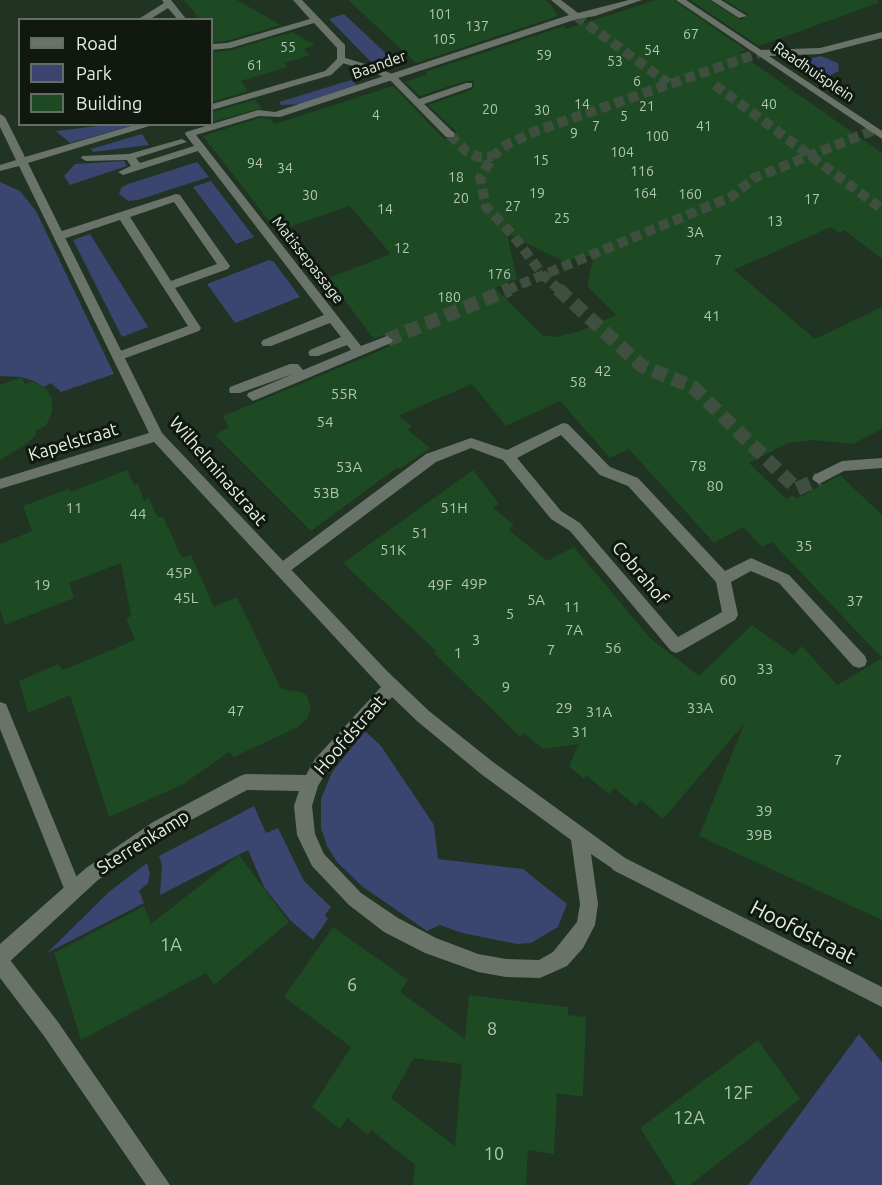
<!DOCTYPE html>
<html>
<head>
<meta charset="utf-8">
<style>
	body { margin:0 }
	#map { position:relative; width:882px; height:1185px; overflow:hidden; background:#213322; font-family:Ubuntu,sans-serif }
	canvas { display:block }
	.legend { position:absolute; left:18px; top:18px; width:195px; height:108px; box-sizing:border-box; background:#101810; border:2px solid #656e65; margin:0; padding:8px 10px; list-style:none; font-size:18px; color:#e4efe4 }
	.legend li { display:flex; align-items:center; gap:12px; height:30px }
	.legend b { width:30px; border:2px solid #656e65 }
</style>
</head>
<body>
<div id="map">
<canvas width="882" height="1185"></canvas>
<ul class="legend">
<li><b style="height:8px;background:#6a736a"></b>Road</li>
<li><b style="height:16px;background:#3a4570"></b>Park</li>
<li><b style="height:16px;background:#1d4923"></b>Building</li>
</ul>
</div>
<script>
const c = document.querySelector('canvas').getContext('2d');
c.lineJoin = 'round';
function fill(path, color) { c.fillStyle = color; c.fill(path, 'evenodd'); }
const toPath = rows => new Path2D(rows.map(r => 'M' + r).join(''));
function trace(path, color, width, dash) { c.strokeStyle = color; c.lineWidth = width; c.lineCap = dash ? 'butt' : 'round'; c.setLineDash(dash || []); c.stroke(path); }
function drawText(font, color, halo, rows, align = 'center') {
  c.font = font + ' Ubuntu,sans-serif'; c.lineWidth = 6; c.setLineDash([]); c.textBaseline = 'middle'; c.strokeStyle = halo; c.fillStyle = color; for (const [text, x, y, turn = 0] of rows) {
    c.save(); c.translate(x, y); c.rotate((+turn || 0) * Math.PI / 180); c.textAlign = isNaN(turn) ? turn : align; if (halo) c.strokeText(text, 0, 0); c.fillText(text, 0, 0); c.restore();
  }
}
fill(toPath([
	[344,14,393,60,375,66,329,19],
	[821,56,838,63,839,71,829,76,821,76,803,67,804,60],
	[351,80,359,87,305,104,281,105,279,102],
	[107,125,135,125,70,143,56,131],
	[142,134,149,145,93,152,91,149],
	[124,161,127,166,70,185,64,176,75,164],
	[197,162,209,177,138,200,128,201,119,194,121,188,128,184],
	[211,181,254,237,236,244,193,187],
	[0,182,20,191,36,211,114,374,61,392,51,383,44,387,34,381,21,377,0,376],
	[90,234,148,327,122,337,73,240],
	[269,260,274,262,300,297,235,323,207,284],
	[365,731,381,746,434,825,438,859,523,869,567,904,558,927,531,943,517,944,462,933,440,925,427,931,363,887,337,862,327,846,321,828,321,799,332,772],
	[254,806,266,833,278,828,304,881,331,907,325,915,328,919,313,940,290,920,275,901,264,887,248,850,160,895,162,865,159,856],
	[147,863,150,874,148,883,139,891,144,903,47,953,110,891],
	[859,1034,882,1062,882,1185,748,1185]
]), '#3a4570');
fill(toPath([
	[184,0,237,0,281,25,227,41,212,42,212,20,201,20],
	[348,0,545,0,551,5,558,16,416,63],
	[656,0,674,0,746,50,739,53,882,153,882,259,844,230,839,233,831,227,734,270,815,339,882,307,882,429,853,444,813,440,788,443,749,463,786,499,793,495,795,498,800,497,840,475,882,515,882,658,772,542,762,547,743,527,714,543,629,449,610,458,560,401,506,426,472,384,398,416,412,426,408,430,430,448,400,469,398,467,311,531,215,435,229,427,223,416,382,350,392,345,395,340,386,334,374,339,328,278,391,254,350,206,277,231,203,136,259,118,271,119,275,124,393,86,444,139,454,139,456,131,428,105,473,89,474,81,465,81,420,96,405,82,428,74,425,72,564,26,566,29],
	[507,234,563,261,594,255,587,286,616,315,577,332,555,337,542,335,495,288,517,279],
	[690,0,709,0,740,20,749,15,725,0,878,0,878,3,759,46],
	[292,32,315,45,304,49,310,55,285,63,288,67,241,81,248,91,212,102,212,52,232,50],
	[255,100,262,108,212,122,212,112],
	[22,377,25,384,32,381,46,388,52,399,52,412,46,426,36,430,36,435,25,445,0,460,0,385],
	[127,470,134,485,138,484,144,500,149,498,158,518,163,516,182,558,191,555,214,607,237,597,281,689,302,692,307,696,311,708,307,719,298,727,234,757,229,752,182,785,109,817,70,695,28,713,19,681,58,664,63,670,135,640,126,618,131,616,121,563,69,583,74,598,5,625,0,609,0,544,32,531,23,506,69,489,70,492],
	[473,470,499,504,493,508,514,525,509,530,547,561,574,547,650,638,699,676,752,625,794,655,802,646,837,685,882,658,882,920,699,836,744,724,663,819,641,800,636,806,614,788,609,794,587,776,584,779,569,766,579,744,543,749,524,733,520,737,434,653,436,651,343,563],
	[239,855,289,922,214,985,206,973,81,1040,54,953,144,906,151,924],
	[333,927,408,980,400,992,465,1039,469,995,568,1007,568,1015,586,1017,583,1097,557,1093,554,1154,528,1150,526,1185,413,1185,415,1165,371,1130,368,1135,347,1118,340,1129,312,1107,351,1047,284,997],
	[414,1058,462,1064,455,1146,391,1098],
	[758,1040,800,1099,690,1185,676,1185,640,1128]
]), '#1d4923');
trace(toPath([
	[576,16,668,83],
	[715,85,882,209],
	[450,135,466,151,478,157,493,156],
	[507,290,731,197,754,178,874,130],
	[560,290,543,275,513,235,486,207,480,178,493,156,508,144,536,131,759,53]
]), '#3e4f3f', 10, [10, 5]);
trace(toPath([
	[558,289,642,366,693,387,797,489,819,479],
	[387,340,510,289]
]), '#3e4f3f', 14, [14, 7]);
fill(toPath([
	[162,0,171,0,187,20,178,20,168,8,149,20,137,20,164,3,162,0],
	[711,0,721,0,747,16,739,18,711,0],
	[342,57,379,68,396,76,419,99,466,83,472,83,472,87,424,104,454,133,454,137,446,137,390,80,373,72,339,62,337,60,342,57],
	[176,194,180,195,230,266,228,269,175,288,201,328,199,331,123,359,115,359,113,356,115,353,188,326,120,220,60,240,54,236,56,233,176,194],
	[174,202,217,264,171,281,130,217,174,202],
	[563,423,568,424,610,467,638,478,725,571,751,558,789,575,865,656,867,661,865,666,859,668,853,666,779,583,751,571,731,582,738,615,735,620,681,651,676,653,671,651,570,531,551,519,503,460,471,448,436,462,286,574,281,576,276,574,274,570,276,566,426,454,471,438,507,450,563,423],
	[561,435,600,475,628,486,716,582,722,612,678,637,580,523,561,511,517,458,561,435],
	[0,702,6,704,8,709,82,890,79,896,73,899,67,896,0,729,0,702],
	[0,954,7,956,58,1022,170,1185,146,1185,44,1036,0,978,0,954]
]), '#6a736a');
fill(toPath([
	[551,0,561,0,578,13,629,0,642,0,595,16,577,19,280,117,259,116,196,135,361,346,387,336,393,340,391,343,258,399,253,401,247,396,248,393,293,374,240,393,230,393,229,390,230,387,290,364,298,364,303,370,351,350,347,345,318,356,310,356,308,353,310,350,341,337,330,323,271,346,263,346,261,343,263,340,324,315,198,151,123,175,118,172,131,166,127,160,86,161,81,158,82,156,129,154,182,139,187,142,136,158,140,163,194,146,185,134,186,132,258,110,275,112,569,15,551,0],
	[676,0,686,0,761,50,820,48,882,32,882,38,820,54,769,56,882,131,882,139,676,0],
	[882,458,882,468,844,471,819,484,812,479,814,475,842,461,882,458],
	[619,855,882,987,882,1007,613,870,610,864,613,858,619,855]
]), '#6a736a');
fill(toPath([
	[293,0,302,0,345,45,345,62,331,75,212,110,212,104,325,71,337,59,337,48,314,23,231,48,212,50,212,44,227,43,310,19,293,0],
	[0,114,5,117,25,157,138,124,156,124,28,163,162,433,388,672,429,711,493,762,625,858,628,864,625,870,619,873,591,854,598,904,595,925,583,948,567,966,540,978,506,977,478,972,425,953,384,932,349,905,312,866,297,835,294,806,299,791,247,790,165,834,98,880,7,964,0,966,0,944,86,868,153,822,240,776,246,774,306,775,315,759,381,687,154,442,0,489,0,479,149,433,19,166,0,171,0,165,16,160,0,127,0,114],
	[392,697,417,721,481,774,571,840,580,904,577,922,553,952,539,960,506,959,478,954,436,938,398,918,361,893,324,854,315,834,312,806,318,786,327,771,392,697]
]), '#6a736a');
drawText('14px', '#b2c6b4', null, [
	["101",440,14],
	["137",477,26],
	["67",691,34],
	["105",444,39],
	["55",288,47],
	["54",652,50],
	["59",544,55],
	["53",615,61],
	["61",255,65],
	["6",637,81],
	["14",582,104],
	["40",769,104],
	["21",647,106],
	["20",490,109],
	["30",542,110],
	["4",376,115],
	["5",624,116],
	["7",596,126],
	["41",704,126],
	["9",574,133],
	["100",657,136],
	["104",622,152],
	["15",541,160],
	["94",255,163],
	["34",285,168],
	["116",642,171],
	["18",456,177],
	["19",537,193],
	["164",645,193],
	["160",690,194],
	["30",310,195],
	["20",461,198],
	["17",812,199],
	["27",513,206],
	["14",385,209],
	["25",562,218],
	["13",775,221],
	["3A",695,232],
	["12",402,248],
	["7",718,260],
	["176",499,274],
	["180",449,297]
]);
drawText('15px', '#e4efe4', '#101810', [
	["Baander",379,65,-20],
	["Raadhuisplein",814,72,34],
	["Matissepassage",308,260,52]
]);
drawText('15px', '#b2c6b4', null, [
	["41",712,316],
	["42",603,371],
	["58",578,382],
	["55R",344,394],
	["54",325,422],
	["78",698,466],
	["53A",349,467],
	["80",715,486],
	["53B",326,493],
	["11",74,508],
	["51H",454,508],
	["44",138,514],
	["51",420,533],
	["35",804,546],
	["51K",393,550],
	["45P",179,573],
	["49P",474,584],
	["19",42,585],
	["49F",440,585],
	["45L",186,598],
	["5A",536,600],
	["37",855,601],
	["11",572,607],
	["5",510,614],
	["7A",574,630],
	["3",476,640],
	["56",613,648],
	["7",551,650],
	["1",458,653],
	["33",765,669],
	["60",728,680],
	["9",506,687],
	["29",564,708],
	["33A",700,708],
	["47",236,711],
	["31A",599,712],
	["31",580,732],
	["7",838,760],
	["39",764,811],
	["39B",759,835]
]);
drawText('18px', '#e4efe4', '#101810', [
	["Kapelstraat",73,442,-17],
	["Wilhelminastraat",218,471,49],
	["Cobrahof",640,573,50],
	["Hoofdstraat",350,735,-49],
	["Sterrenkamp",143,842,-32]
]);
drawText('18px', '#b2c6b4', null, [
	["1A",171,945],
	["6",352,985],
	["8",492,1029],
	["12F",738,1093],
	["12A",689,1118],
	["10",494,1154]
]);
drawText('21px', '#e4efe4', '#101810', [
	["Hoofdstraat",803,932,27]
]);
</script>
</body>
</html>
